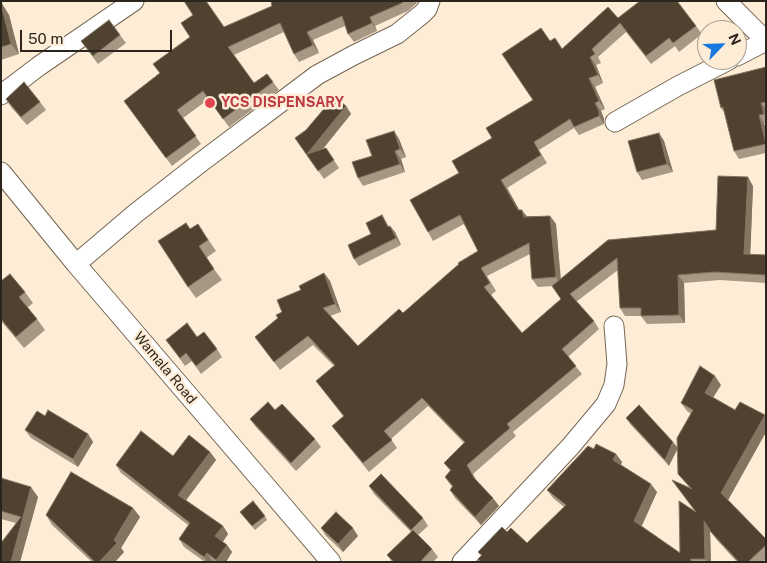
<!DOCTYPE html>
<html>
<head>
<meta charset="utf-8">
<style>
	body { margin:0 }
	#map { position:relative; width:767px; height:563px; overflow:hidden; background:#fdedd7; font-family:"Public Sans",sans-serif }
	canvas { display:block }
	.frame { position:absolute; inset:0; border:2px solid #2b251d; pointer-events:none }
	.north { position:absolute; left:697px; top:20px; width:50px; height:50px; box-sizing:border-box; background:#fdedd7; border:1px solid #a99d8d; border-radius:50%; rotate:66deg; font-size:14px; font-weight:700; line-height:20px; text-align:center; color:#2b251d }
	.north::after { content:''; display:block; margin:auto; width:18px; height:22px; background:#1777df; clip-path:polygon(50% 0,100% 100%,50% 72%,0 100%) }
	.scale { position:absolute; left:20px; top:30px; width:152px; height:22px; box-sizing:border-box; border:2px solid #2b251d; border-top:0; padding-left:6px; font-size:15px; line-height:18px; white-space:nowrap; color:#2b251d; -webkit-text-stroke:4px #fdedd7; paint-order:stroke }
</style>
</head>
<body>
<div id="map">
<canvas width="767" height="563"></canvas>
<div class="frame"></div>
<div class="north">N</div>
<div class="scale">50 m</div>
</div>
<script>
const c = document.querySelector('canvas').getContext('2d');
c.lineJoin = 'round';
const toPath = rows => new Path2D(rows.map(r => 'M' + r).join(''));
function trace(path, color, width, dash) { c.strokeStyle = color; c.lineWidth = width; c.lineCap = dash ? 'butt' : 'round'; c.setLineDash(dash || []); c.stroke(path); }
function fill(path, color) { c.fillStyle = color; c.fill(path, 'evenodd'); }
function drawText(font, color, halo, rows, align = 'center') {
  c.font = font + ' "Public Sans",sans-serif'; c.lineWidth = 5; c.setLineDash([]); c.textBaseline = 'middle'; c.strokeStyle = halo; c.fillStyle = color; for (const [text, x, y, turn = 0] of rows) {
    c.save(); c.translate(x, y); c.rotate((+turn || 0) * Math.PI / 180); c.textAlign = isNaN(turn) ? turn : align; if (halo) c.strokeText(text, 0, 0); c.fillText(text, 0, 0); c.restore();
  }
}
const minor = toPath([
	[726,1,766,41,737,56],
	[1,95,39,66,134,1],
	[615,122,678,86,729,60],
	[1,172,76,264,331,562],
	[76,264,136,213,200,163,317,75,354,55,397,34,422,14,427,9,430,1],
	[462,562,570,447,606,404,614,385,617,364,614,326]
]);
trace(minor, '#756653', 21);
trace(minor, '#fff', 19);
fill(toPath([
	[271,1,418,1,417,3,408,11,375,26,377,31,354,42,348,34,345,26,313,40,319,53,299,62,294,54,284,32,234,55,254,83,267,74,279,90,229,127,209,99,183,118,201,144,172,166,124,101,160,73,190,37,193,15,224,27,272,6],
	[1,2,9,15,19,54,1,60],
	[618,18,696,26,702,34,679,52,675,46,651,64,626,32,598,57,601,63,596,65,603,83,595,87,605,109,601,111,604,119,604,124,579,135,574,128,539,150,547,163,507,188,519,210,527,216,550,216,556,224,561,279,608,240,716,230,753,186,750,254,766,255,766,283,720,280,684,283,685,323,647,324,641,316,625,316,620,308,618,270,576,302,594,321,599,329,568,357,582,374,513,432,516,436,473,474,477,481,499,506,481,525,455,498,450,490,452,487,445,477,450,471,444,463,464,443,428,406,391,439,397,448,369,472,332,426,343,416,316,381,334,366,313,345,280,370,255,337,278,318,282,312,301,290,324,273,330,281,341,312,330,316,358,346,403,313,478,251,464,224,433,241,428,232,459,173,492,138,533,100,550,41,563,49],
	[530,254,532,279,538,287,553,286,561,299,522,333,491,295,496,291,487,276],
	[120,35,126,43,98,64,81,41],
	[766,67,766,123,764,123,766,129,766,153,739,159,734,151,724,112,721,108],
	[6,99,40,102,46,110,27,125,11,107],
	[346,106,351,114,323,149,326,148,339,168,324,179,295,138],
	[394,131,399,139,406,157,401,159,405,172,363,186,358,178,372,156],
	[659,133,664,141,673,172,642,180,637,172],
	[382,215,389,227,395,232,401,245,359,266,354,259,371,234],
	[198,224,216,251,206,258,222,280,196,298,188,287,190,229],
	[1,281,25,292,33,303,27,308,37,319,45,330,24,348,1,321],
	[197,337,217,349,222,357,201,374,192,361,185,366,166,340],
	[721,385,713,397,735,410,766,417,766,432,728,500,766,539,766,559,763,562,737,562,716,539,710,530,711,562,480,562,478,559,481,556,478,552,507,532,527,543,564,507,553,498,547,490,594,449,616,454,622,462,621,465,657,492,641,526,680,553,695,511,672,480,689,487,678,474,691,414,687,411,681,403],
	[639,405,669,466,631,425,626,418],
	[45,416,88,434,93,442,78,467,31,438,25,430],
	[250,419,315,439,321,447,296,471,255,426],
	[210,452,216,460,186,500,223,526,228,534,223,542,227,545,232,552,226,562,214,562,212,561,212,562,205,562,184,547,179,539,188,525,121,473,116,465,173,456],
	[1,478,38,497,20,562,1,562,16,523,1,519],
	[369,486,423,518,428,526,418,535,432,549,438,557,433,562,392,562,387,555,411,532,374,494],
	[133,508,140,517,121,548,124,552,115,562,92,562,52,525,46,515],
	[240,512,265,516,267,520,255,530],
	[321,528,358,536,343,552,326,536]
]), '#a69884');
fill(toPath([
	[1,2,9,15,19,54,11,44,1,4],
	[370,17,375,26,377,31,372,23],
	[307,32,313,40,319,53,313,45],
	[590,57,596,65,603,83,598,75],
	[589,78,595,87,605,109,599,101],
	[595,103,601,111,604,119,604,124,599,116],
	[761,103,766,109,766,116,764,114],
	[346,106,351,114,312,162,307,154],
	[759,115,764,123,766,129,766,143],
	[394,131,399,139,406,157,400,149],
	[659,133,664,141,673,172,667,164],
	[395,151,401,159,405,172,400,164],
	[748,177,753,186,750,262,744,254],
	[501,180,507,188,524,218,518,210],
	[522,210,528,218,524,217],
	[550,216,556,224,561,285,556,277],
	[390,226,395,232,401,245,396,238],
	[324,273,330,281,341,312,335,304],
	[678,275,684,283,685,323,679,315],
	[715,376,721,385,711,401,705,393],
	[765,415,766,417,766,432,727,502,721,493],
	[88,434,93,442,78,467,73,459],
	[673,442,678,448,669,466,665,460],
	[210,452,216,460,184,503,178,495],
	[616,454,622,462,619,469,613,460],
	[651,484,657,492,640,530,634,521],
	[31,487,38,497,20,562,11,562],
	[493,498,499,506,481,525,475,517],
	[133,508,140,517,121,548,124,552,115,562,99,562,114,540],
	[704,521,710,530,711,562,707,562,705,559],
	[223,526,228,534,221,544,215,536],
	[353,528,358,536,343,552,338,544],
	[227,545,232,552,226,562,218,562,216,560],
	[207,553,212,561,212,562,207,562,204,557]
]), '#837562');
const building = toPath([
	[184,1,206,1,224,27,272,6,271,1,404,1,402,3,370,17,372,23,348,34,342,16,307,32,313,45,294,54,280,23,228,47,254,83,267,74,273,82,223,119,203,91,177,110,196,136,166,158,124,101,160,73,153,64,190,37,181,23,193,15,184,1],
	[640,1,677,1,696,26,673,43,669,38,646,56,620,23,592,49,595,54,590,57,598,75,589,78,599,101,595,103,599,111,599,116,574,127,570,119,534,142,541,155,501,180,518,210,522,210,524,217,550,216,556,277,532,279,529,243,481,268,490,283,484,287,522,333,561,299,552,286,608,240,716,230,718,176,748,177,744,254,766,255,766,275,714,272,678,275,679,315,641,316,641,308,620,308,617,258,570,294,594,321,562,349,576,366,507,424,510,428,467,465,474,478,493,498,475,517,450,490,453,486,445,477,451,470,444,463,465,442,422,398,384,431,392,440,363,463,332,426,344,416,316,381,335,365,308,336,274,362,255,337,278,318,276,315,282,312,277,300,301,290,299,286,324,273,335,304,323,308,358,346,399,309,403,313,459,264,458,263,478,251,460,215,428,232,410,200,459,173,452,161,492,138,486,128,533,100,502,54,541,28,550,41,555,38,562,49,608,7,618,18,640,1],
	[1,4,11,44,1,47,1,4],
	[109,20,120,35,93,56,81,41,109,20],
	[766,67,766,102,761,103,764,114,759,115,766,144,734,151,723,107,721,108,714,80,766,67],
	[24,82,40,102,21,117,6,99,24,82],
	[334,97,346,106,307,154,326,148,334,160,318,171,295,138,306,130,334,97],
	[394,131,400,149,395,151,400,164,358,178,352,162,372,156,366,140,394,131],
	[659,133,667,164,637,172,628,141,659,133],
	[382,215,388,227,390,226,396,238,354,259,348,245,371,234,366,223,382,215],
	[186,223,190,229,198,224,208,240,199,246,214,269,188,287,158,241,186,223],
	[10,274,25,292,19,297,37,319,16,337,1,319,1,281,10,274],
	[187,323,197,337,204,332,217,349,196,366,186,353,180,358,166,340,187,323],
	[700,366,715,376,705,393,735,410,740,402,765,415,721,493,766,539,766,545,748,562,739,562,710,531,710,530,704,521,705,559,690,559,691,560,691,562,480,562,478,559,482,555,478,552,502,527,507,532,511,528,527,543,566,505,547,490,588,446,594,449,596,444,616,454,613,460,651,484,634,521,680,553,679,501,696,512,672,480,692,489,678,474,677,438,693,410,681,403,700,366],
	[268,402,275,410,282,404,315,439,291,463,250,419,268,402],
	[639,405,673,442,665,460,626,418,639,405],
	[48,410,88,434,73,459,25,430,37,411,45,416,48,410],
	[141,431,173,456,189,435,210,452,178,495,223,526,215,536,227,545,216,560,207,553,204,557,179,539,190,523,116,465,141,431],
	[71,472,133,508,114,540,117,543,99,562,95,562,46,515,71,472],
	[381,474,423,518,411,530,369,486,381,474],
	[1,478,31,487,11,562,1,562,1,543,21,517,1,511,1,478],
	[253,501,265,516,252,526,240,512,253,501],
	[336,512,353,528,338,544,321,528,336,512],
	[413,530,432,549,420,562,394,562,387,555,413,530]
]);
fill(building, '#4f4230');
trace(building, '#837562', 1);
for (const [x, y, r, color] of [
	[210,103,6,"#e0444e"]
]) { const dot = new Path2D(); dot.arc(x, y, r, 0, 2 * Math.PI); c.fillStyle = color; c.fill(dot); trace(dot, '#fdedd7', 2); }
drawText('bold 14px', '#be3a42', '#fdedd7', [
	["YCS DISPENSARY",221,103]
], 'left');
drawText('14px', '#2b251d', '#fdedd7', [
	["Wamala Road",165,368,50]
]);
</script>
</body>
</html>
